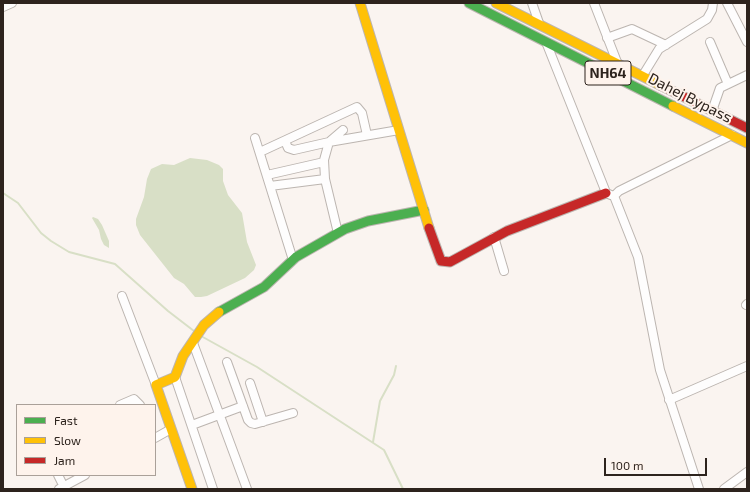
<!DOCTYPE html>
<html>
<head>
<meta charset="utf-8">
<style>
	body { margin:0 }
	#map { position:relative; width:750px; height:492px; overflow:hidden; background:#faf4f0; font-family:"Exo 2",sans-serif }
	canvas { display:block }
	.frame { position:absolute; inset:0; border:4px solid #2d231d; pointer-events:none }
	.legend { position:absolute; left:16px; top:404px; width:140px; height:72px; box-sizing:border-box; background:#fef3ec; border:1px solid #aaa099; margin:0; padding:5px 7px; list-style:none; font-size:12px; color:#2d231d }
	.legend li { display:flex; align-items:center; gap:8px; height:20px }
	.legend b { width:20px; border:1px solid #aaa099 }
	.scale { position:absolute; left:604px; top:458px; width:103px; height:18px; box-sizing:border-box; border:2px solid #2d231d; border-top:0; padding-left:5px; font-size:12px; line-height:14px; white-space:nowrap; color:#2d231d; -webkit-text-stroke:3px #fef3ec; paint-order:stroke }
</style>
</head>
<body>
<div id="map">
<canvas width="750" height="492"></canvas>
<div class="frame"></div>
<ul class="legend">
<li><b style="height:5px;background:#4caf50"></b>Fast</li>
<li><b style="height:5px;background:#ffc107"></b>Slow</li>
<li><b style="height:5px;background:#c62828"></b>Jam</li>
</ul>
<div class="scale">100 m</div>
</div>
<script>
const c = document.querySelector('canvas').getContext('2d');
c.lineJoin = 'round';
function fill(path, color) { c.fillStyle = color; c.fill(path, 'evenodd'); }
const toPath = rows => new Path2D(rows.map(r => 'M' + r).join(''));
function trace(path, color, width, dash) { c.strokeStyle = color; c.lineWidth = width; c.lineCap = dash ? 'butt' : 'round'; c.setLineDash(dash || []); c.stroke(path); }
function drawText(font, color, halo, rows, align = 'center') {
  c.font = font + ' "Exo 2",sans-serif'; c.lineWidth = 4; c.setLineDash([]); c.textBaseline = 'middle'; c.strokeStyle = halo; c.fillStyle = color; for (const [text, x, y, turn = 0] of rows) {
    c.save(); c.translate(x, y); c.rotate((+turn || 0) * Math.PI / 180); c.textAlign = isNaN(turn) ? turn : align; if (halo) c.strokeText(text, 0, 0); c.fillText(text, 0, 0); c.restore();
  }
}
fill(toPath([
	[190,158,207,160,219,165,223,169,223,181,228,195,242,213,247,242,256,265,254,270,245,278,207,296,201,297,195,297,184,284,174,278,140,235,136,225,136,219,144,197,147,179,151,169,162,164,174,165],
	[93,217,98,219,102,225,109,241,109,248,104,245,101,239,99,230,92,218]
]), '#d8dfc6');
trace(toPath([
	[3,193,18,203,41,233,51,241,69,252,115,264,168,311,194,331],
	[201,336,257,367,384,450,403,489],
	[373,442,380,401,394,375,396,366]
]), '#d8dfc6', 2);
const street = toPath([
	[532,3,539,23],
	[594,3,617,62],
	[727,3,747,42],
	[3,7,12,3],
	[607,38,632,29,666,45],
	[546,42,605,190,606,193,611,195],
	[710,42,728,84],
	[643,75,659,49,707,19,712,10,713,3],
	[712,111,720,88,747,75],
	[255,138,293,260],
	[285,141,288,148,294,150,329,142,399,130],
	[260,152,357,107,362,113,367,135],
	[267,175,324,162],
	[270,186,325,179],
	[338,233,325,179,324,160,329,142,343,130],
	[494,237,504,271],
	[122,296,156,385],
	[746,305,747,304],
	[193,343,247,489],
	[227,362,248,420,251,423,255,424,293,413],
	[175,377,213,489],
	[250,383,263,422],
	[669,400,747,366],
	[120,405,134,399,140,405],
	[192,425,243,406],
	[155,438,171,429],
	[58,475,64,487],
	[59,489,85,475],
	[699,489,660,370,638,257,614,196,619,191,732,135],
	[724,489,747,472]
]);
const fast = toPath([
	[469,3,673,106],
	[219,312,264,287,296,257,345,229,368,221,424,210]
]);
const slow = toPath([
	[360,3,429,228],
	[496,3,660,85],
	[673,106,747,143],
	[192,489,156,385,175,377,183,356,204,325,219,312]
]);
const jam = toPath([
	[660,85,747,128],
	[429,228,441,261,450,262,507,231,606,193]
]);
trace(street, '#bcb5b0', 10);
trace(fast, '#bcb5b0', 11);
trace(slow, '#bcb5b0', 11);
trace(jam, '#bcb5b0', 11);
trace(street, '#fefdfd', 8);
trace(fast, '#4caf50', 9);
trace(slow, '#ffc107', 9);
trace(jam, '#c62828', 9);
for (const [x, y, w] of [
	[608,73,46]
]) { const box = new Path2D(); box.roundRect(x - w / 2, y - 12, w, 24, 3); c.fillStyle = '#fef3ec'; c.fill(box); trace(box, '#2d231d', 1); }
drawText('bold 14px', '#2d231d', null, [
	["NH64",608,73]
]);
drawText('15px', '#2d231d', '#fef3ec', [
	["Dahej Bypass",690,98,27]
]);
</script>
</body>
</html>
